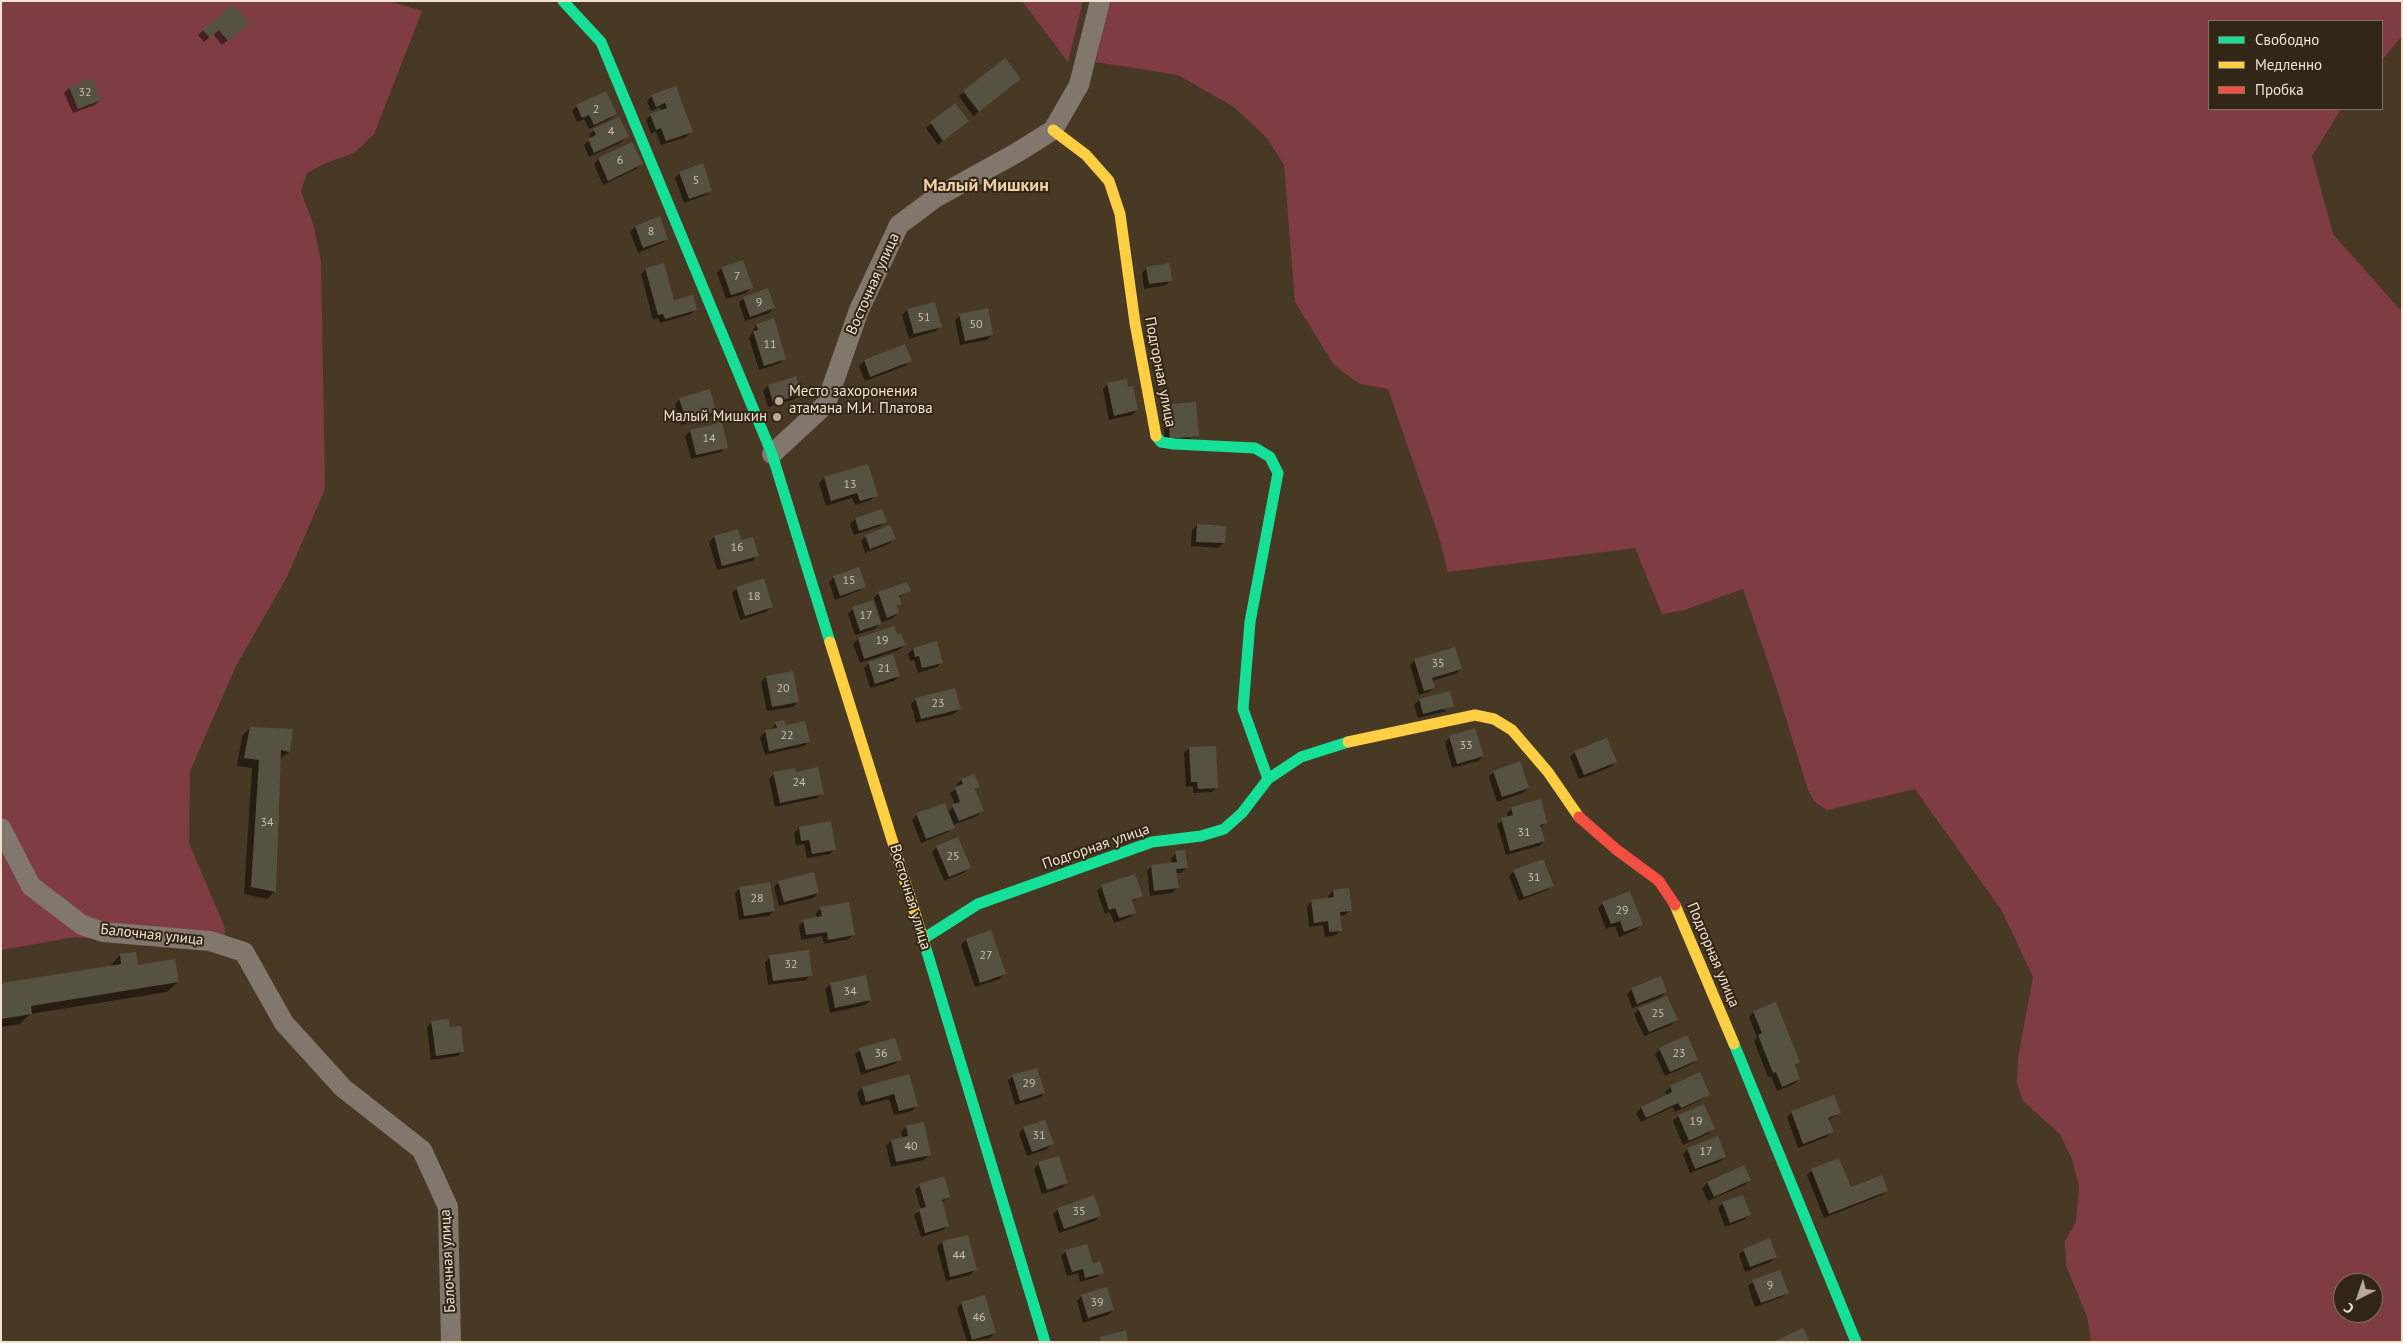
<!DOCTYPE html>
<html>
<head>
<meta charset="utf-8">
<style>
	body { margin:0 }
	#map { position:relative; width:2403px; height:1343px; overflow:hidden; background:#483925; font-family:"PT Sans",sans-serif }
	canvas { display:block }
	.frame { position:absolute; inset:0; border:2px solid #f3e2cf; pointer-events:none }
	.legend { position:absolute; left:2208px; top:20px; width:175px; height:90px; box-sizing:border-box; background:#322616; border:1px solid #7f7160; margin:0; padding:6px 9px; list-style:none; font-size:15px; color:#f3e2cf }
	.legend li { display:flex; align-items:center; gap:10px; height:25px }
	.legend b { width:25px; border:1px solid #7f7160 }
	.north { position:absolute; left:2333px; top:1273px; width:50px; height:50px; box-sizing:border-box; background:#322616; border:1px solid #7f7160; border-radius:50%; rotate:221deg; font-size:14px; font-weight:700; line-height:20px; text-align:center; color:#f3e2cf }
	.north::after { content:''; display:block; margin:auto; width:18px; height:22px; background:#b7a794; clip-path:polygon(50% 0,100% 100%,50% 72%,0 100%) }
</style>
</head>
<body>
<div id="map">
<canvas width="2403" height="1343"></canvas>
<div class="frame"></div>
<ul class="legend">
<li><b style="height:6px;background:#16e098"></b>Свободно</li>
<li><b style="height:6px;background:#ffcf43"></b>Медленно</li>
<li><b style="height:6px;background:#f24e42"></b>Пробка</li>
</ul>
<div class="north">С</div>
</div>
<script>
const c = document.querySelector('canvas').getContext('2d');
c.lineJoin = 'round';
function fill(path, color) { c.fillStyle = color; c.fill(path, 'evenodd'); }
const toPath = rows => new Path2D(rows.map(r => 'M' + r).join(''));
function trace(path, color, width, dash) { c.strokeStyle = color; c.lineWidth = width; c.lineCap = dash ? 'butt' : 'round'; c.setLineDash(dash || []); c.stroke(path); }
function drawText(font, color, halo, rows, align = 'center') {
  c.font = font + ' "PT Sans",sans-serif'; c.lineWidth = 4; c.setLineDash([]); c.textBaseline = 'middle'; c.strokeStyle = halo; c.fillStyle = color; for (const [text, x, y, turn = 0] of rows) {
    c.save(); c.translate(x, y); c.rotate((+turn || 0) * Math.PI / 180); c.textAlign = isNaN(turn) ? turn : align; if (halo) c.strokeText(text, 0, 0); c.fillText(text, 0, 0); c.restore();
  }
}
fill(toPath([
	[1,1,389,1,422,11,374,134,354,153,326,163,307,173,301,191,314,227,321,262,325,489,287,577,236,666,190,771,189,843,225,928,224,955,190,947,75,937,1,950],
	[1022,1,1083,1,1068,62],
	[1109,1,2402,1,2402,36,2382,60,2382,21,2209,21,2209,109,2341,109,2312,156,2333,234,2402,312,2402,1342,2091,1342,2087,1316,2066,1266,2065,1241,2076,1222,2079,1187,2072,1159,2060,1134,2023,1101,2017,1083,2018,1058,2033,977,2002,911,1915,789,1827,810,1815,802,1808,790,1776,686,1743,589,1684,610,1662,614,1635,548,1448,572,1439,537,1388,389,1360,384,1334,365,1295,302,1284,165,1267,138,1234,107,1178,75,1096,62],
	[2343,1283,2373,1283,2373,1313,2343,1313]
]), '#803c43');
fill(toPath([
	[233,6,243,28,222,45,213,34,204,42,198,35],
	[1015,84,973,116,959,96,964,92],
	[675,87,691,132,686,137,661,145,656,132,651,134,646,120,651,115,661,111,660,107,651,111,647,101,652,96],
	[69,88,100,100,95,105,73,113,64,93],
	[955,105,967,121,938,145,926,128],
	[577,106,615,114,610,119,589,129,584,119,577,122,572,111],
	[594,130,627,137,622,142,589,157,584,145,591,139,589,135],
	[632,144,641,164,636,169,603,185,594,164,598,159],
	[680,173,711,190,706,195,684,203,675,178],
	[659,218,667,238,662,243,638,253,630,232,635,227],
	[722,268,751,288,746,293,726,299,717,273],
	[1147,268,1171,280,1166,285,1144,289,1142,273],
	[646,269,673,301,696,309,691,314,660,323,658,318,653,320,641,274],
	[744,298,774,308,769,313,745,321,739,303],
	[907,310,941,326,936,331,909,339,902,315],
	[960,315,992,335,987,340,960,345,955,320],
	[756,325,785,358,780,363,759,370,749,338],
	[904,346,910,361,905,366,865,381,859,366,864,361],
	[795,378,800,394,795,399,768,407,763,391,768,386],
	[1108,384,1127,389,1137,410,1132,415,1109,420,1103,389],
	[680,399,715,412,710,417,681,425,675,404],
	[1168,405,1192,441,1165,443,1163,410],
	[690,431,726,447,721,452,691,459,685,436],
	[867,465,876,495,871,500,855,505,852,498,826,506,819,483,824,478],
	[881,510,885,521,880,526,854,535,850,524,855,519],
	[1197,525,1223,543,1218,548,1191,546,1192,530],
	[866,536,894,539,889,544,865,553,861,541],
	[714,537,757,556,752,561,717,570,709,542],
	[834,577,864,586,859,591,835,600,829,582],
	[737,588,771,607,766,612,740,620,732,593],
	[909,591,898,598,900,604,896,608,898,613,893,618,882,622,874,598,879,593],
	[853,609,880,624,875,629,855,635,848,614],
	[896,636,904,645,899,650,860,663,853,644,858,639],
	[913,649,942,662,937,667,918,673,914,660,910,661,908,654],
	[1415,660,1460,669,1455,674,1432,681,1434,687,1429,692,1419,695,1410,665],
	[869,663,899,676,894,681,870,688,864,668],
	[766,677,798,702,793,707,767,711,761,682],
	[916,699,959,709,954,714,916,723,911,704],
	[1419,700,1447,711,1418,718,1414,705],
	[776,723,785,727,809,741,804,746,765,755,760,737,765,732,771,730],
	[250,728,289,752,280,759,275,891,267,899,244,894,252,768,237,766,242,736],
	[1450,737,1483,756,1478,761,1452,768,1445,742],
	[1189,748,1217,787,1212,792,1193,793,1193,786,1186,787,1184,753],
	[1575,752,1615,762,1611,767,1579,779,1570,757],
	[1494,772,1528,788,1523,793,1497,802,1489,777],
	[795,773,822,793,817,798,775,807,769,779,774,774],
	[961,780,978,787,974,791,982,811,977,816,953,825,953,827,948,832,921,843,912,820,917,815,948,812,955,805,950,793,958,788,956,785],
	[1512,808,1546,822,1540,828,1544,841,1539,846,1506,855,1497,824,1508,818,1507,813],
	[799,828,835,849,830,854,807,858,804,844,796,846,794,833],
	[937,847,969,868,964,873,944,881,932,852],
	[1176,853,1186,868,1181,873,1175,873,1177,888,1172,893,1150,896,1147,871,1152,866,1172,864,1171,858],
	[1514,871,1552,885,1547,890,1519,901,1509,876],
	[779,882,818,893,813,898,779,906,774,887],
	[1102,886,1141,896,1131,902,1135,912,1130,917,1114,923,1110,912,1105,914,1097,891],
	[740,888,774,911,769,916,739,920,735,893],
	[1348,889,1350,910,1345,915,1339,916,1341,930,1336,935,1325,937,1323,925,1309,927,1307,906,1312,901,1329,899,1328,896,1333,891],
	[1603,903,1641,925,1636,930,1619,937,1615,926,1606,929,1598,908],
	[821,908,854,934,849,939,824,944,822,936,801,940,799,926,804,921,817,919,816,913],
	[966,940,1004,974,999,979,975,987,961,945],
	[120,955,137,966,178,982,167,992,30,1014,20,1024,1,1027,1,984,110,966],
	[770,957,811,975,806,980,768,985,765,962],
	[830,984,870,1000,865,1005,830,1013,825,989],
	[1632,989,1666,992,1661,997,1632,1008,1627,994],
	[1639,1009,1676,1020,1671,1025,1644,1036,1634,1014],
	[1754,1012,1799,1062,1794,1067,1799,1079,1794,1084,1777,1091,1771,1076,1768,1077,1754,1041,1757,1037,1749,1017],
	[432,1022,463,1051,458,1056,431,1060,427,1027],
	[1660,1049,1697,1059,1692,1064,1665,1076,1655,1054],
	[860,1050,900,1059,895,1064,861,1075,855,1054],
	[908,1076,916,1106,912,1111,894,1115,889,1099,861,1106,857,1093,862,1088],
	[1013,1076,1044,1093,1039,1098,1015,1105,1008,1081],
	[1670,1087,1708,1094,1703,1099,1675,1112,1673,1107,1641,1122,1636,1113,1641,1108,1667,1096,1665,1092],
	[1703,1105,1713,1129,1708,1134,1683,1145,1673,1121,1678,1116],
	[1792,1112,1840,1113,1828,1120,1832,1132,1827,1137,1798,1148,1787,1117],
	[923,1124,929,1155,924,1160,891,1167,886,1146,891,1141,903,1139,901,1132,906,1127],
	[1024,1128,1052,1144,1047,1149,1027,1156,1019,1133],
	[1688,1149,1724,1157,1719,1162,1690,1173,1683,1154],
	[1039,1164,1066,1183,1062,1188,1042,1194,1034,1169],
	[1812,1170,1850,1189,1887,1190,1882,1195,1824,1218,1807,1175],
	[1749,1180,1744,1185,1708,1201,1702,1188,1707,1183],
	[920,1185,949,1197,941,1203,948,1225,943,1230,921,1237,914,1215,921,1210,915,1190],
	[1723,1203,1749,1215,1744,1220,1725,1227,1718,1208],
	[1058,1209,1100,1216,1095,1221,1059,1233,1053,1214],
	[967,1236,975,1270,970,1275,946,1281,937,1247,942,1242],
	[1744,1250,1775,1257,1770,1262,1745,1272,1739,1255],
	[1066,1251,1092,1265,1102,1272,1097,1277,1080,1282,1078,1273,1067,1276,1061,1256],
	[1779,1271,1787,1292,1782,1297,1755,1307,1748,1286,1753,1282],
	[1082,1296,1113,1310,1108,1315,1083,1323,1077,1301],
	[962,1303,995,1333,990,1338,967,1342,957,1308]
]), '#0007');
fill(toPath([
	[233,4,250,23,228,41,219,30,210,38,203,30],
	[1005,58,1021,79,979,112,963,91],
	[92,77,101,100,78,109,69,87],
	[676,86,693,132,666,141,661,128,656,130,650,114,667,108,665,103,656,107,651,95],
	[606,91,617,114,594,125,589,115,582,118,576,105],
	[955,103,969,121,943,141,930,122],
	[619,117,629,137,594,153,588,139,596,135,593,129],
	[632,142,643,164,608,181,598,158],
	[703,163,712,191,689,199,679,172],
	[660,216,668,239,643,248,635,226],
	[743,260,753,288,731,295,721,267],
	[664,263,674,300,693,295,697,310,665,319,663,314,658,315,645,268],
	[1170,263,1172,281,1149,284,1146,267],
	[768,288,775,308,750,317,743,297],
	[935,302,942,327,914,334,907,309],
	[988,308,993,335,965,341,959,314],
	[774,318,786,359,764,366,753,331,758,330,756,324],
	[905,344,912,361,870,377,864,360],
	[796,376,802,394,773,403,768,385],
	[1127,379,1128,387,1133,386,1138,410,1114,416,1107,383],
	[710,389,716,412,686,421,679,398],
	[1196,402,1199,436,1170,439,1167,404],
	[722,422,728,448,696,455,690,430],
	[868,464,878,496,860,501,857,493,831,501,824,477],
	[882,509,887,522,859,531,855,518],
	[1197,524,1226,526,1225,543,1196,542],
	[890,525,896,539,870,549,865,535],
	[738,529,741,540,753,537,759,556,722,566,714,536],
	[859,567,866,587,840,596,833,576],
	[764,578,773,607,745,616,736,587],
	[907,582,911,591,899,596,902,604,897,606,899,613,887,618,878,592],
	[873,600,881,624,860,631,852,607],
	[894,626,897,634,901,633,906,645,864,659,858,638],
	[937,641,943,663,922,668,919,656,915,657,913,648],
	[1455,647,1462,669,1432,678,1435,688,1424,691,1414,659],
	[893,654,900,676,875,684,868,662],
	[793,671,799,702,772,707,766,676],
	[955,688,961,709,921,719,915,698],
	[1450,691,1454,706,1423,714,1419,699],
	[784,720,786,725,805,721,810,742,769,751,765,730,777,728,775,722],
	[250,727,293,729,290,752,281,750,276,892,251,887,259,760,244,758],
	[1475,728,1484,756,1457,764,1449,736],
	[1607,738,1617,762,1584,775,1574,751],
	[1216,746,1218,788,1198,789,1197,782,1191,782,1189,747],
	[1520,761,1529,788,1502,797,1493,771],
	[818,767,824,794,780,803,773,772,795,768,796,772],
	[974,774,980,787,975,789,984,811,959,821,952,805,960,802,955,787,963,784,961,779],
	[1541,799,1547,823,1540,825,1545,841,1510,851,1501,818,1513,815,1511,807],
	[945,803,955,828,926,839,916,813],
	[831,821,836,850,812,854,809,840,801,841,799,827],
	[958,837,971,868,949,877,936,846],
	[1185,850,1188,868,1176,869,1179,888,1154,891,1151,865,1177,862,1175,851],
	[1543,859,1554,886,1524,897,1513,870],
	[814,872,819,893,784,902,778,881],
	[1135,874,1143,896,1132,900,1136,913,1119,918,1115,908,1109,910,1101,885],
	[770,882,775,911,744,916,739,887],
	[1349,888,1352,911,1340,912,1342,931,1329,932,1328,921,1314,923,1311,900,1334,897,1333,890],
	[1630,891,1643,925,1624,932,1620,921,1611,924,1602,902],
	[849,902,855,935,828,940,827,932,806,935,803,920,822,916,820,907],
	[991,930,1006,974,980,983,966,939],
	[809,950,812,976,773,981,769,955],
	[136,952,138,965,175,959,179,982,31,1006,32,1014,1,1019,1,983,121,964,120,954],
	[866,975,871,1000,835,1008,830,983],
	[1661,976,1667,992,1637,1004,1631,988],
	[1667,996,1678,1020,1649,1032,1638,1008],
	[1776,1002,1800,1062,1795,1065,1800,1079,1782,1087,1776,1072,1773,1073,1758,1035,1762,1033,1753,1011],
	[449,1019,450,1027,461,1026,464,1052,436,1056,431,1021],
	[1687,1035,1698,1060,1670,1072,1659,1048],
	[895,1038,902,1060,866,1070,859,1048],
	[1037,1068,1045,1093,1020,1101,1012,1075],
	[1700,1072,1710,1095,1681,1108,1678,1103,1646,1118,1641,1107,1672,1092,1670,1086],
	[909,1074,918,1106,899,1111,894,1094,866,1102,862,1087],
	[1834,1095,1841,1113,1828,1118,1834,1132,1803,1144,1791,1111],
	[1704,1104,1715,1129,1689,1141,1678,1115],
	[1045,1120,1054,1144,1032,1152,1023,1127],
	[924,1122,931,1155,896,1162,891,1140,908,1136,906,1126],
	[1718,1136,1726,1157,1695,1169,1687,1148],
	[1059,1156,1068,1183,1047,1190,1038,1162],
	[1839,1158,1851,1187,1882,1175,1888,1191,1829,1214,1811,1169],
	[1744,1165,1751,1180,1714,1197,1707,1182],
	[944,1176,950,1197,942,1200,949,1226,925,1233,919,1209,926,1207,919,1184],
	[1094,1195,1101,1216,1064,1229,1057,1208],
	[1743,1195,1751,1215,1730,1223,1722,1202],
	[968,1235,977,1270,950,1277,942,1241],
	[1770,1238,1777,1257,1750,1267,1743,1249],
	[1087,1244,1093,1264,1100,1261,1104,1273,1085,1278,1083,1269,1072,1272,1065,1250],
	[1780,1270,1789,1293,1761,1303,1752,1280],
	[1107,1287,1114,1310,1088,1318,1081,1295],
	[985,1295,996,1333,972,1340,961,1302],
	[1803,1328,1810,1342,1773,1342],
	[1126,1330,1128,1342,1101,1342,1100,1337]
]), '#555242');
trace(toPath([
	[772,454,826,404,859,310,899,225,935,198,1018,152,1053,130,1079,85,1100,1],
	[1,828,31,886,82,925,103,932,210,941,244,952,284,1023,343,1088,422,1150,448,1207,451,1342]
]), '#81776c', 20);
trace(toPath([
	[563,1,601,42,772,454,830,642],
	[1156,436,1161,442,1174,444,1255,448,1270,457,1278,473,1250,622,1243,709,1268,779],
	[923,939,978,904,1152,842,1201,836,1224,829,1242,813,1268,779,1301,757,1348,742],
	[924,942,1045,1342],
	[1734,1044,1856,1342]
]), '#16e098', 11);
trace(toPath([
	[1053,130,1086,155,1109,181,1120,214,1135,323,1156,436],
	[830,642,924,942],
	[1348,742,1475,715,1494,719,1512,730,1548,772,1579,817],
	[1675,905,1734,1044]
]), '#ffcf43', 11);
trace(toPath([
	[1579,817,1617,850,1659,881,1675,905]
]), '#f24e42', 11);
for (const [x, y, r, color] of [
	[779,401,5,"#b7a794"],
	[777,417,5,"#b7a794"]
]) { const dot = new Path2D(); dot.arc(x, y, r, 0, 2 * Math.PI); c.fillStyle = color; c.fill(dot); trace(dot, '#322616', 2); }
drawText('12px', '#ccbeac', null, [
	["32",85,93],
	["2",596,110],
	["4",611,132],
	["6",620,161],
	["5",696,181],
	["8",651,232],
	["7",737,277],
	["9",759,303],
	["51",924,318],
	["50",976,325],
	["11",770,345],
	["14",709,439],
	["13",850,485],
	["16",737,548],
	["15",849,581],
	["18",754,597],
	["17",866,616],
	["19",882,641],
	["35",1438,664],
	["21",884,669],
	["20",783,689],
	["23",938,704],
	["22",787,736],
	["33",1466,746],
	["24",799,783],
	["34",267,823],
	["31",1524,833],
	["25",953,857],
	["31",1534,878],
	["28",757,899],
	["29",1622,911],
	["27",986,956],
	["32",791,965],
	["34",850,992],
	["25",1658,1014],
	["36",881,1054],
	["23",1679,1054],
	["29",1029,1084],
	["19",1696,1122],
	["31",1039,1136],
	["40",911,1147],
	["17",1706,1152],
	["35",1079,1212],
	["44",959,1256],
	["9",1770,1286],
	["39",1097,1303],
	["46",979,1318]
]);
drawText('15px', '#f3e2cf', '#322616', [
	["Восточная улица",873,284,-66],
	["Подгорная улица",1160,372,79],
	["Подгорная улица",1096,847,-19],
	["Восточная улица",910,897,73],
	["Балочная улица",152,935,6],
	["Подгорная улица",1713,955,67],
	["Балочная улица",448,1261,-93]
]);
drawText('15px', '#f3e2cf', '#322616', [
	["Место захоронения",789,392],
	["атамана М.И. Платова",789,409],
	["Малый Мишкин",767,417,"right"]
], 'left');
drawText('bold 18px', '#f1d0a8', '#322616', [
	["Малый Мишкин",986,186]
]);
</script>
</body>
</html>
